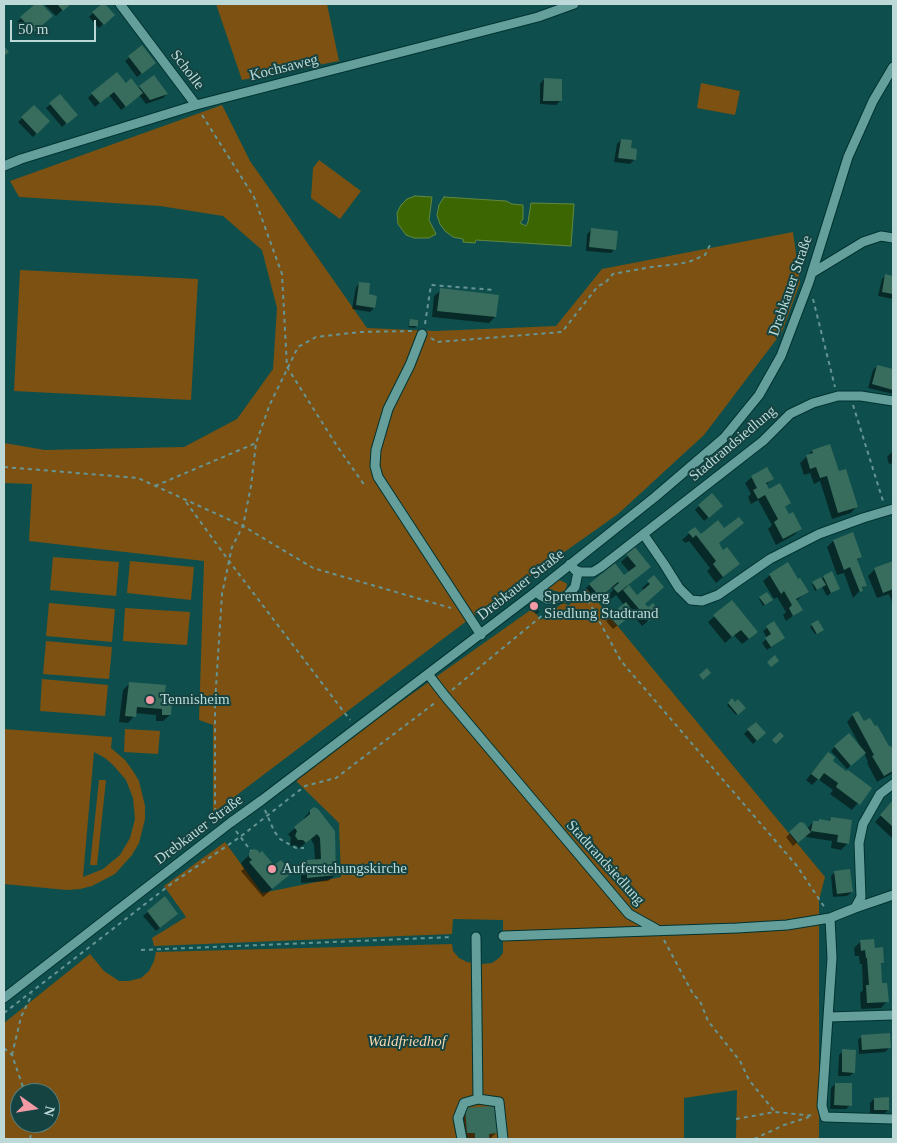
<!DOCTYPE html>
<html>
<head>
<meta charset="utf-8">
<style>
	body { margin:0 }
	#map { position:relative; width:897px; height:1143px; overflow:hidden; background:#0e4f4d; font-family:"Times New Roman",serif }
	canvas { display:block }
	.frame { position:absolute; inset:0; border:5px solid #bcd9d7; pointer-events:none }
	.north { position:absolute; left:10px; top:1083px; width:50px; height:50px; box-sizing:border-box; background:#144341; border:1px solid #577f7d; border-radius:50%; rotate:103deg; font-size:14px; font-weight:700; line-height:20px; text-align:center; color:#bcd9d7 }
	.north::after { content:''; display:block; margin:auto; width:18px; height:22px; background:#f49aa5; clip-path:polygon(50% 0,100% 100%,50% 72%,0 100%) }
	.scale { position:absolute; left:10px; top:20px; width:86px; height:22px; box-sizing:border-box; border:2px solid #bcd9d7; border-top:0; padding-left:6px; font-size:15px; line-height:18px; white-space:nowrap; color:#bcd9d7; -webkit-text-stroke:4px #144341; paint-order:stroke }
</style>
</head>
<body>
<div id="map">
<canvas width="897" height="1143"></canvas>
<div class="frame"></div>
<div class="north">N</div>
<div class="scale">50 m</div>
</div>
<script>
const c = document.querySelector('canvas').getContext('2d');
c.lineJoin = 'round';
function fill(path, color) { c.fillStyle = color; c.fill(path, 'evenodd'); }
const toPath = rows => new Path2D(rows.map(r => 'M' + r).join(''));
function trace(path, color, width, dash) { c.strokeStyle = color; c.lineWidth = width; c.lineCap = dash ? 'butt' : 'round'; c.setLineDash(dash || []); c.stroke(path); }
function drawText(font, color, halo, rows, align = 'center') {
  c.font = font + ' "Times New Roman",serif'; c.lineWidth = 4; c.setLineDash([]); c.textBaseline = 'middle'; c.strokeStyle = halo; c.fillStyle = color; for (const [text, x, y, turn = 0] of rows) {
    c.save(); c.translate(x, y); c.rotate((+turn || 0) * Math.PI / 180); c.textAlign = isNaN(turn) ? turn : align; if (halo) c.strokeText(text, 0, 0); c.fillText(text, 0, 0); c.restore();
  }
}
fill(toPath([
	[216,4,327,4,339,61,242,80],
	[701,83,740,91,735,115,697,108],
	[222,105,250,161,367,328,435,331,556,326,602,269,793,232,800,283,782,332,704,435,618,514,464,623,213,813,213,725,199,720,204,561,29,541,32,484,4,483,4,443,45,450,184,447,237,419,273,369,277,308,262,250,223,216,160,206,19,197,10,181],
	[319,160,361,191,340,219,311,198,313,168],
	[20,270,198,279,191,400,14,391],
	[53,557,119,562,116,596,50,590],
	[130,561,194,567,191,600,127,593],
	[559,580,566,583,567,585,565,591,559,592,548,589],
	[587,589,825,877,819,900,819,1139,736,1139,737,1090,684,1098,684,1139,4,1139,4,1023,90,954,104,971,119,981,129,981,141,978,149,971,154,961,156,952,452,944,453,951,459,958,467,962,482,964,492,963,499,958,503,953,503,920,453,919,452,934,154,946,152,938,186,917,164,886,225,842,262,893,341,877,339,823,293,778,532,609,541,620,564,602,568,606],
	[20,1093,50,1093,50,1123,20,1123],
	[49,603,115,609,112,642,46,636],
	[125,608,190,612,187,645,123,641],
	[46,641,112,647,109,679,43,674],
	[42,679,108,685,105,716,40,711],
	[4,729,112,737,111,748,125,760,133,771,139,781,145,806,145,819,139,843,132,855,115,874,92,886,80,889,67,890,4,884],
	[94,752,105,758,113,765,126,780,133,798,135,819,130,838,120,855,103,869,83,877],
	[125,729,160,731,158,754,124,752],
	[99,780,106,780,97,865,90,865]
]), '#7c5111');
const water = toPath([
	[415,196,432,197,429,220,436,234,429,238,414,238,406,235,398,224,397,213,401,205,407,199,415,196],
	[444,197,506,201,512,204,523,205,523,219,520,223,526,226,528,222,531,203,574,204,571,246,476,240,475,243,463,242,463,239,453,237,445,231,440,224,437,215,439,205,444,197]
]);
fill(water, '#3c6602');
trace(water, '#628842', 1);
fill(toPath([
	[37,4,41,4,51,16,29,35,17,22],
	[44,4,69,4,56,16],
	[93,13,109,19,99,28,89,17],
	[142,47,150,67,137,77,125,61],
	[544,79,560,101,556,105,540,104,540,84],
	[125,85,138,89,140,87,167,94,163,98,146,104,139,95,121,110,109,95,95,107,88,98,92,94],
	[60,96,72,118,62,127,46,108],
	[34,107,49,121,33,137,18,122],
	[621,140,630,149,636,150,634,160,630,164,614,162,617,144],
	[591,230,615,249,611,253,586,251,587,234],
	[886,275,893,277,893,299,878,296,882,279],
	[360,283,367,295,376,297,374,308,370,312,352,309,356,287],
	[441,290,495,317,489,323,432,317,434,296],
	[411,320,416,326,415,328,408,327],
	[877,366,893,370,893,394,868,388,873,370],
	[830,446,838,473,857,506,851,513,832,519,820,481,814,484,810,473,804,475,800,463,812,451],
	[893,451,893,463,889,464,887,457],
	[752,477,772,479,765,486,768,491,790,503,784,508,800,529,794,535,776,545,768,529,772,525,758,500,751,504,748,497,751,494,745,483],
	[699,506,717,510,704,521,695,510],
	[695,528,701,535,717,544,723,551,739,564,716,583,707,571,710,568,689,541,686,543,682,540],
	[833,541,861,557,856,561,865,585,853,598,844,573,837,575,827,547],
	[635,549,649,567,627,585,637,597,644,591,642,588,654,577,644,604,643,612,640,612,648,621,642,626,632,614,613,629,606,621,624,605,616,595,611,599,608,595,613,590,611,587,595,600,586,588,590,584,624,577,630,573,621,562],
	[893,562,893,601,892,602,889,594,877,598,868,576,874,570],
	[831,573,838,588,827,596,822,587,815,591,812,584],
	[770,575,797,581,807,592,796,601,801,610,786,621,783,615,786,612,777,597,774,599,763,581],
	[760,598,769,601,763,606,759,599],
	[732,601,750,638,742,644,734,635,725,643,708,622],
	[536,608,539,612,536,614,533,611],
	[774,623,784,638,767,650,762,643,767,638,763,631],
	[812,625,820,631,815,634,810,627],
	[130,683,170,715,163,721,156,721,156,715,135,713,134,716,128,723,119,722,123,690],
	[732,700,744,708,736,715,727,705],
	[853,715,863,723,874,728,877,726,893,754,893,773,877,782,867,763,868,762,864,753,847,769,831,751,835,747,860,746,847,722],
	[755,723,760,737,753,744,744,734],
	[828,753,831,761,870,788,852,810,830,794,833,790,818,779,812,785,806,780],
	[893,802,893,839,875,822],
	[312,809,335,875,328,881,301,883,301,867,308,861,315,860,314,845,311,839,299,848,296,845,291,846,290,844,291,838,288,834,304,821,304,818],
	[831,818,848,843,841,850,831,848,832,841,806,837,806,835,793,846,786,837,801,824,807,829,813,822,828,822],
	[250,854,274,867,290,873,263,897,241,871,244,869,241,863],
	[835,872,852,892,847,896,833,897,831,876],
	[165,898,173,918,156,931,143,916],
	[861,941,874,949,883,962,880,965,881,984,887,1001,881,1008,861,1009,860,993,863,990,862,964,860,964,859,956,855,956,854,948],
	[862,1036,889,1048,885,1052,859,1054,858,1040],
	[843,1051,854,1072,850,1076,838,1076,839,1055],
	[835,1084,850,1105,846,1109,830,1109,831,1088],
	[874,1099,888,1110,884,1114,870,1114,870,1103],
	[466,1109,496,1133,490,1139,461,1139,459,1115]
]), '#0007');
fill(toPath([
	[35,4,42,4,53,16,34,32,20,17],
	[57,4,71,4,63,11],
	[102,4,105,4,115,15,104,25,92,12],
	[142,45,156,63,142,74,128,56],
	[4,46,9,52,4,56],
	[117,72,126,83,131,78,143,93,126,107,114,92,100,103,91,93],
	[154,75,168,94,150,100,139,86],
	[544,78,562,79,562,101,543,101],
	[60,94,78,115,67,124,49,103],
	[34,105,50,121,37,134,21,117],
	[621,139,632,140,631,148,637,149,636,160,618,158],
	[591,228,618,231,616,250,589,247],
	[885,274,893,276,893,294,882,292],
	[359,282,370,283,369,294,377,296,375,308,356,305],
	[440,288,499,295,496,317,437,311],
	[410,319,418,320,418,326,409,326],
	[877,365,893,369,893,390,872,384],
	[830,444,839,471,846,469,858,507,838,513,827,476,820,478,816,467,810,469,806,455,813,453,812,450],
	[767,467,774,479,766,483,769,489,780,483,791,503,785,507,789,514,793,512,802,529,783,539,774,522,778,519,765,495,758,499,753,490,757,488,751,476],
	[712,493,723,506,709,518,698,505],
	[739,517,744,523,719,543,723,550,727,547,740,564,723,577,713,564,716,561,696,535,693,538,688,532,695,527,701,534,718,520,724,528],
	[853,532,862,557,857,559,867,586,862,587,863,591,860,592,850,567,844,570,833,540],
	[635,547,651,567,618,593,613,588,619,583,618,582,600,597,589,584,615,563,624,575,636,566,626,554],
	[893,561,893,589,883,593,874,568],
	[788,562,798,579,800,578,809,592,796,599,803,610,793,616,789,608,792,605,784,591,781,594,769,574],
	[832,571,840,589,831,593,823,576],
	[654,575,664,587,645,604,648,607,653,603,660,612,649,621,623,590,629,585,637,595,650,584,647,581],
	[821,577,826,585,817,590,812,582],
	[767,592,773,600,765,605,759,597],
	[732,600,758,632,749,639,741,630,732,637,713,615],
	[626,602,634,613,618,626,609,616],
	[818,620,824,630,817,634,811,624],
	[774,621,785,638,771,647,765,638,771,634,766,626],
	[775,655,779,661,771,667,767,662],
	[707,668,711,673,703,680,699,675],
	[129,682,166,685,164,697,172,698,171,715,162,715,162,709,137,707,136,717,125,716],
	[732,698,735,702,738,699,746,708,738,715,728,703],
	[858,711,864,721,870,718,875,726,877,725,889,746,891,746,893,750,893,771,884,776,872,756,874,755,852,714],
	[756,722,766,733,757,741,747,729],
	[780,732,784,736,776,744,772,740],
	[849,733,866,753,851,766,834,746],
	[828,752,835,757,833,761,846,771,848,770,872,788,860,805,836,787,838,783,824,773,819,780,811,774],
	[893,800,893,827,880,815],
	[314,807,318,809,335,831,336,875,307,878,307,860,321,859,320,838,317,834,306,843,303,840,298,840,295,836,297,831,294,827,310,814,310,810],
	[831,817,852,820,849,844,837,842,838,835,811,831,813,821,819,821,819,819,830,821],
	[800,822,804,823,811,832,798,843,789,832],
	[253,849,257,850,260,853,262,851,274,865,281,860,292,873,272,889,249,862,252,860,249,857,249,853],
	[850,869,853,892,837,894,834,871],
	[165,896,178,914,160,928,147,911],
	[874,939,875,948,883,947,884,963,881,963,882,983,887,983,889,1002,867,1003,866,985,869,985,867,958,866,958,865,950,861,951,860,940],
	[890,1033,891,1048,862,1050,861,1035],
	[842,1049,856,1050,855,1073,842,1072],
	[835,1083,852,1083,852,1106,834,1105],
	[889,1097,889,1110,874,1110,874,1098],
	[496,1106,497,1133,489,1134,489,1139,475,1139,475,1133,467,1133,465,1108]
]), '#386c5c');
const minor = toPath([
	[120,4,196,105],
	[4,166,21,159,196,105,538,17,574,4],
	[812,273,863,242,881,236,893,238],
	[422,334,410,365,388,409,376,450,375,466,378,477,481,635],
	[644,535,664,564,679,588,691,600,702,601,718,595,770,559,819,534,863,518,893,509],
	[570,564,575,570,580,572,593,572,601,567,763,441,790,414,813,403,838,396,861,396,893,401],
	[537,591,540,595,547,599,565,598,575,587,578,572],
	[428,674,445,696,629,914,656,929],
	[855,908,861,897,859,843,863,824,880,794,893,784],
	[830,918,832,958,822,1106,825,1117,893,1119],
	[503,936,737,928,787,925,830,918,855,908,893,895],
	[476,937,478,1099],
	[4,998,230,823,262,800,537,591,655,497,724,438,759,395,781,356,809,282,848,157,873,101,893,67],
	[829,1017,893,1015],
	[462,1139,458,1118,464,1103,478,1099,499,1102,503,1139]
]);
trace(minor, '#013331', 11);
trace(toPath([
	[202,115,254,197,282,274,287,367,337,446,365,486],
	[813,299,835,387],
	[425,324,431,285,495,290],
	[431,338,437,342,562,332,598,286,605,283,613,274,651,267,679,264,691,261,705,255,710,245],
	[853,405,883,501],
	[4,467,138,478,243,526,313,568,451,608],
	[155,486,256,443],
	[186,502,229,561,350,720],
	[584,593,621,661,797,866,825,908],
	[452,690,550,609],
	[265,810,274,831,280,839,296,848,304,848],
	[217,820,215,807,215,702,222,594,232,547,243,526,251,486,256,443,270,404,298,347,316,337,360,332,413,331],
	[236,831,251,851],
	[664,940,693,994,700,1001,708,1021,740,1061,749,1080,775,1112],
	[141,950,452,937],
	[4,1013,171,884,240,837,305,786,336,778,436,702],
	[4,1048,12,1055,25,1093],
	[12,1055,21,1017,32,994],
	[736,1119,775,1112,815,1116],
	[30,1139,33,1123],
	[754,1139,784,1125,809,1117]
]), '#669593', 2, [4, 4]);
trace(minor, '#649f9c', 9);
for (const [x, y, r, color] of [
	[534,606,5,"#f49aa5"],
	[150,700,5,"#f49aa5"],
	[272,869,5,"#f49aa5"]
]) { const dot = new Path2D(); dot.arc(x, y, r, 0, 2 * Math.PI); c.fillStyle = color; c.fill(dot); trace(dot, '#144341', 2); }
drawText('15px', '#bcd9d7', '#144341', [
	["Kochsaweg",284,68,-14],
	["Scholle",187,70,53],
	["Drebkauer Straße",791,286,-71],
	["Stadtrandsiedlung",733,444,-40],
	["Drebkauer Straße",521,585,-38],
	["Drebkauer Straße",199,830,-37],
	["Stadtrandsiedlung",605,863,48]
]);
drawText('15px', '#bcd9d7', '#144341', [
	["Spremberg",544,597],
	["Siedlung Stadtrand",544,614],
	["Tennisheim",160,700],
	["Auferstehungskirche",282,869]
], 'left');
drawText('italic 15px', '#f6d6af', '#144341', [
	["Waldfriedhof",407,1042]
]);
</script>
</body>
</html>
